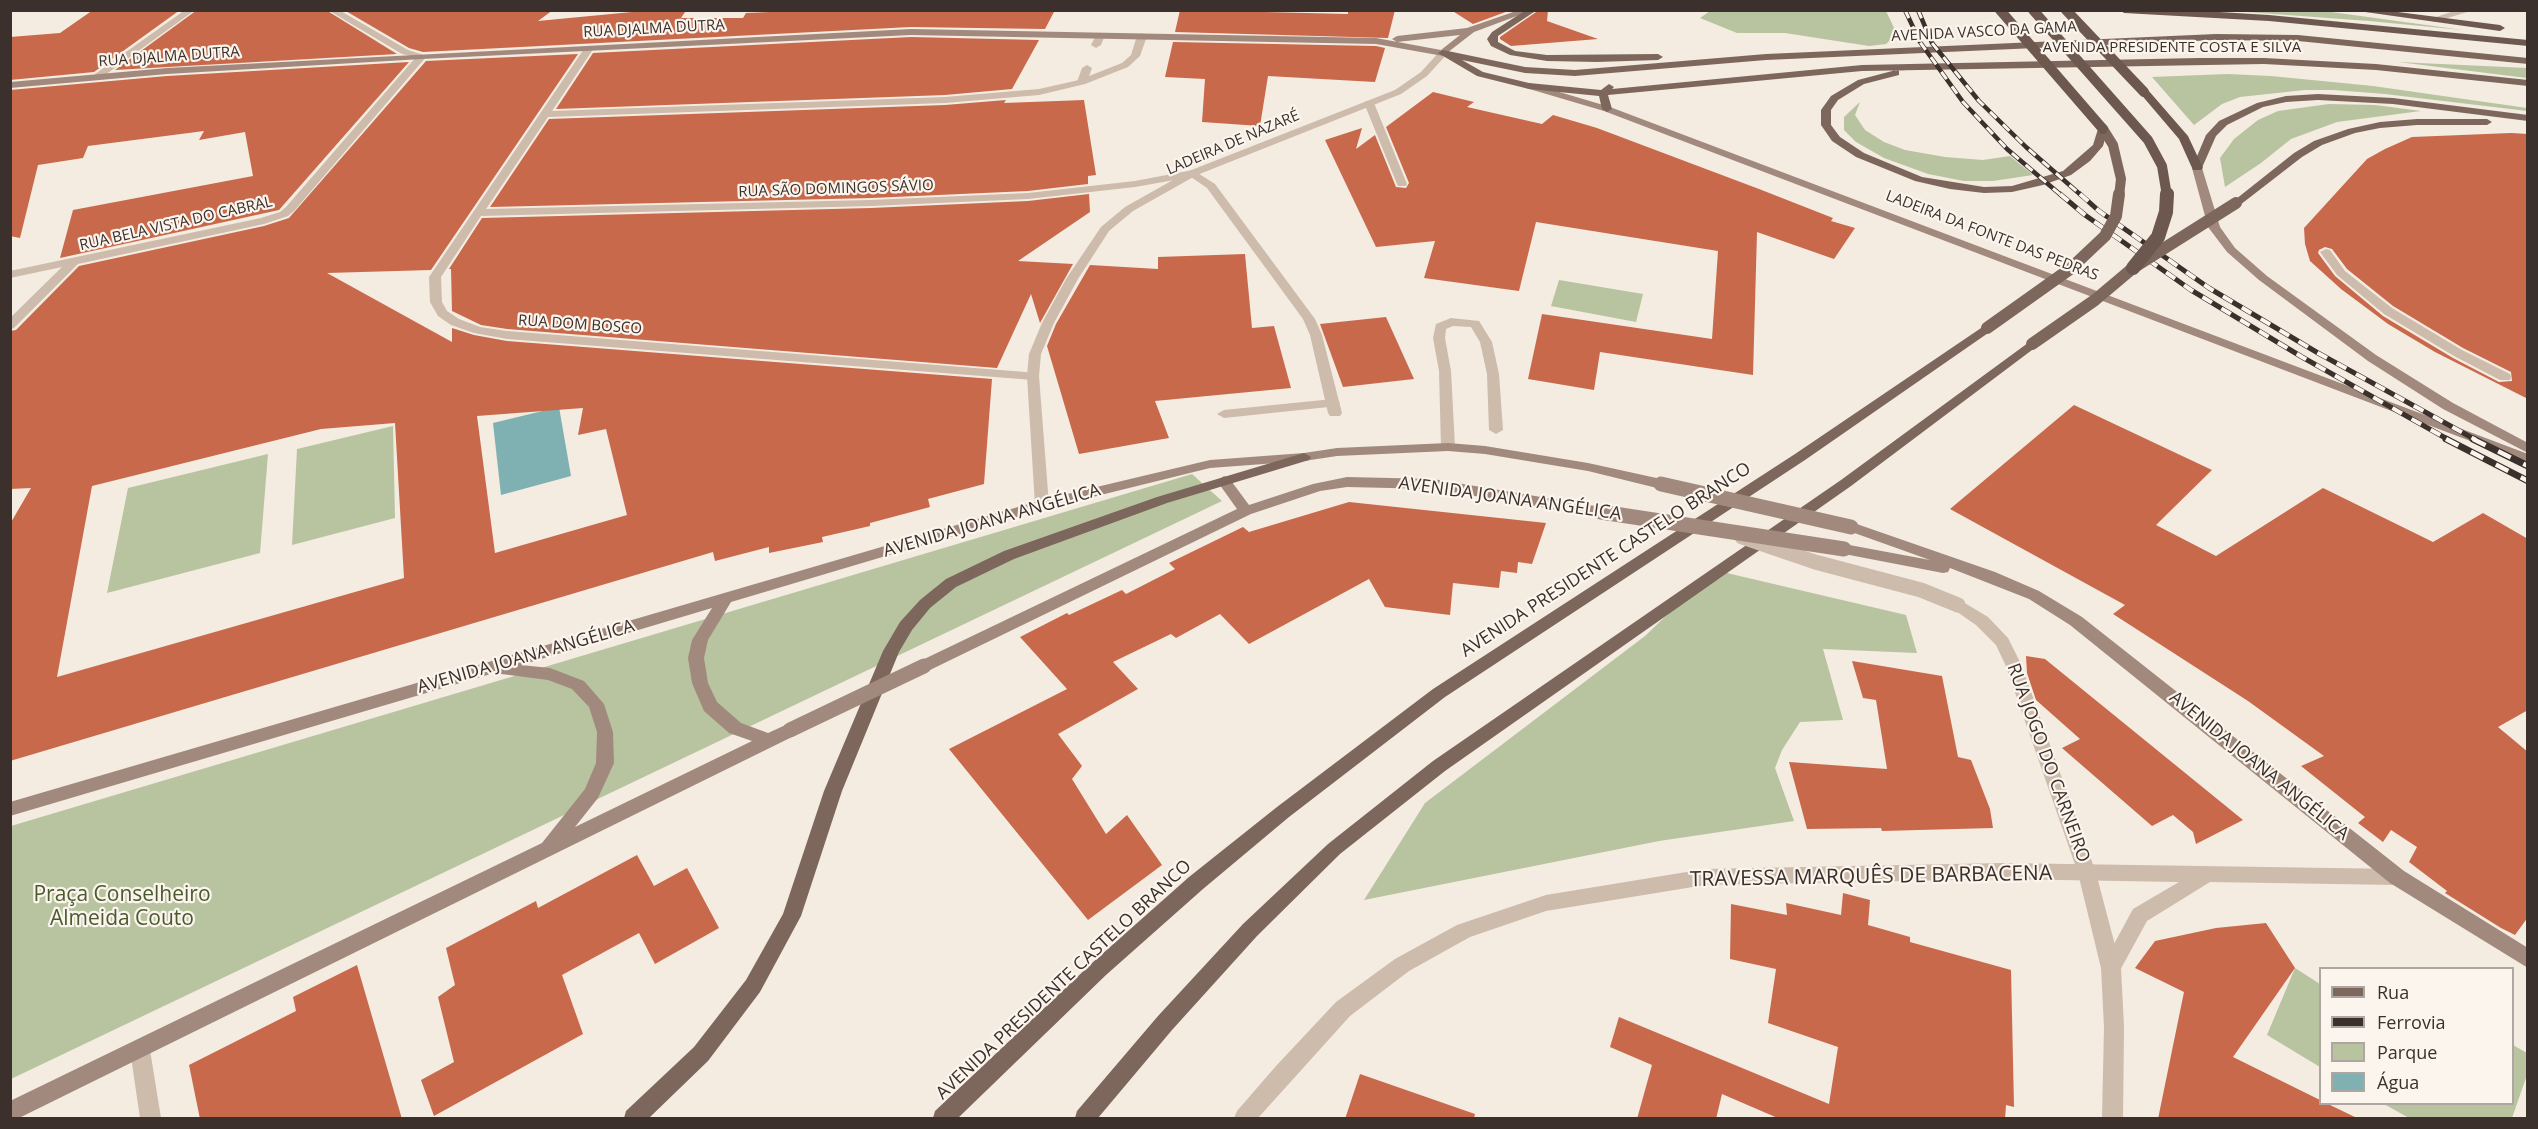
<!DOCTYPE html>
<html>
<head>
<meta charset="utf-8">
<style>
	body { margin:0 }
	#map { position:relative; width:2538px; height:1129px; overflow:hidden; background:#f4ebe1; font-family:"Open Sans",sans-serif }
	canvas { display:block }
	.frame { position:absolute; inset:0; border:12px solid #3b302b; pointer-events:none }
	.legend { position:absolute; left:2319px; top:967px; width:195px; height:138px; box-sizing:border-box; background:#fbf5ee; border:2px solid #aea6a0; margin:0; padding:8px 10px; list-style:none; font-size:18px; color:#3b302b }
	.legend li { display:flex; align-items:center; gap:12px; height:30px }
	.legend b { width:30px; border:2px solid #aea6a0 }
</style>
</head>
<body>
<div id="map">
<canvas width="2538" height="1129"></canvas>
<div class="frame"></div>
<ul class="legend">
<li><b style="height:8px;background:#7d675c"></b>Rua</li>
<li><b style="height:8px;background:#3b302b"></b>Ferrovia</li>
<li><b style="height:16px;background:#b8c4a0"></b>Parque</li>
<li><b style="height:16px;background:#7fb0b2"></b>Água</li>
</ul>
</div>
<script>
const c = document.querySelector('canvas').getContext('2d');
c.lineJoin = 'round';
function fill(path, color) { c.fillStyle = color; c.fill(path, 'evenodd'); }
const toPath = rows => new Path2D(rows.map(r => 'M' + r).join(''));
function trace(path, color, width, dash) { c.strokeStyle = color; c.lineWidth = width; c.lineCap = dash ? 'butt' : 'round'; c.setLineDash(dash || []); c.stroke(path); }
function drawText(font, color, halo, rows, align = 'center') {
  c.font = font + ' "Open Sans",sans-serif'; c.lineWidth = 4.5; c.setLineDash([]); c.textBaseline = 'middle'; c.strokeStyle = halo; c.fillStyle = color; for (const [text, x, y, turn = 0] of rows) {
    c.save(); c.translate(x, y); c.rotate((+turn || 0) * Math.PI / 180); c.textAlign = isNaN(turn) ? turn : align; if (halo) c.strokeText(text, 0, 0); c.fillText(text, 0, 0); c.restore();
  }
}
fill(toPath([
	[1710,11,1886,11,1897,34,1886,44,1869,46,1785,33,1737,33,1700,18],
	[2233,11,2324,11,2463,30,2369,21],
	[2398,62,2527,68,2527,78],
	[2227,74,2271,76,2373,86,2527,108,2527,111,2385,94,2333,90,2305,90,2240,97,2222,104,2194,125,2152,77],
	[1860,102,1855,115,1865,130,1884,142,1905,150,1945,157,1983,160,2010,156,2033,175,1993,181,1964,181,1928,174,1884,158,1856,142,1844,130,1844,117],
	[2329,104,2375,105,2421,111,2337,122,2291,139,2261,163,2225,187,2220,158,2234,139,2258,120,2278,111],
	[1559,280,1643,294,1636,322,1551,306],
	[393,426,395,518,292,545,297,449],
	[268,454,260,553,107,593,128,488],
	[1192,474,1222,501,11,1079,11,826],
	[1714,570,1906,615,1917,653,1823,649,1843,720,1800,722,1782,750,1775,768,1794,821,1659,841,1364,900,1425,803,1645,636],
	[2295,968,2320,984,2320,1067,2267,1035],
	[2513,1045,2527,1053,2528,1072,2512,1118,2409,1118,2384,1104,2512,1104]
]), '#b8c4a0');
fill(toPath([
	[559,407,571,476,501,495,493,423]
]), '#7fb0b2');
fill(toPath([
	[93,10,180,10,94,72,10,80,10,37,60,33],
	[197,10,326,10,397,54,115,70],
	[344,10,553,10,538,21,632,12,685,12,681,18,743,18,746,13,819,10,1055,10,1045,29,911,27,423,52,409,48],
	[1180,10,1348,14,1348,10,1395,10,1388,38,1175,32],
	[1451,10,1511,10,1473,24],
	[1539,10,1548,10,1547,21,1598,39,1511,46,1500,39,1500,37],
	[911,37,1039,40,1012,89,945,95,556,109,593,53],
	[1173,42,1376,46,1385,48,1375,82,1268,76,1260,126,1202,122,1205,79,1165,77],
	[578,54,431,270,327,273,452,342,452,328,474,335,507,341,992,379,984,484,928,499,930,507,870,523,870,526,822,537,823,542,769,553,769,547,715,561,713,552,10,761,10,524,31,488,10,489,10,331,16,330,79,266,264,226,289,218,426,61],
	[583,408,578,435,606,429,627,515,495,553,477,416],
	[395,423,404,578,57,677,92,486,321,429],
	[409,62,279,210,60,258,73,210,253,176,245,132,199,140,204,131,88,146,83,158,38,165,20,238,10,236,10,90,167,76],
	[1433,92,1474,102,1467,107,1542,124,1553,115,1597,128,1759,189,1833,218,1831,221,1855,228,1834,259,1757,232,1753,375,1600,352,1594,390,1528,379,1542,314,1712,339,1718,251,1536,222,1519,291,1424,278,1435,241,1376,247,1325,140,1362,128,1356,149,1375,135,1396,187,1406,188,1409,183,1386,127],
	[1006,100,1004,103,1084,100,1096,175,1088,176,1088,184,1028,191,871,198,490,207,549,119,945,105],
	[2511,133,2528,134,2528,399,2435,352,2388,324,2341,289,2310,261,2305,244,2304,228,2367,159,2385,149,2412,137],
	[2325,247,2332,249,2347,269,2393,306,2463,348,2511,372,2512,381,2499,382,2453,358,2383,316,2335,276,2318,253,2319,250],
	[1089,194,1090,212,1018,261,1073,264,1040,323,1031,294,997,368,507,329,481,325,452,311,451,269,449,269,482,218,871,208,1028,201],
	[1245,254,1252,328,1274,326,1291,388,1155,401,1169,438,1079,454,1047,346,1056,324,1090,265,1158,269,1158,257],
	[1386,317,1414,379,1343,387,1320,324],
	[2074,405,2212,470,2156,525,2216,556,2323,488,2433,542,2483,513,2528,539,2528,710,2498,727,2528,752,2528,917,2515,935,2501,928,2445,893,2447,891,2409,862,2417,847,2391,830,2383,842,2358,823,2365,817,2301,766,2324,756,2248,701,2113,614,2125,605,1950,509],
	[1349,502,1546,523,1532,564,1518,562,1517,573,1501,571,1499,588,1453,583,1450,615,1385,607,1369,579,1249,644,1220,614,1176,638,1171,634,1113,662,1138,689,1058,734,1082,766,1072,779,1106,834,1127,815,1162,865,1088,920,949,749,1067,689,1020,637,1067,613,1069,615,1122,590,1126,594,1175,569,1169,563,1243,527,1249,532],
	[2026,656,2045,659,2243,820,2196,844,2193,832,2173,815,2152,826,2062,748,2080,739,2036,700,2027,673],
	[1852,661,1942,676,1958,757,1971,760,1990,809,1993,828,1882,831,1881,828,1807,829,1789,762,1887,769,1876,700,1863,698],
	[637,855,654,886,687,868,719,928,655,964,639,933,562,975,583,1034,434,1116,421,1080,454,1062,438,997,455,985,446,948,536,901,538,908],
	[1843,893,1870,900,1868,925,1910,937,1910,942,2011,970,2014,1107,2006,1105,2005,1119,1780,1119,1722,1094,1716,1119,1637,1119,1652,1065,1610,1047,1619,1017,1829,1104,1838,1047,1768,1023,1776,969,1730,959,1731,904,1787,915,1786,903,1841,915],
	[2266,923,2295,968,2233,1057,2320,1100,2320,1104,2328,1104,2359,1119,2158,1119,2184,992,2135,968,2155,941,2216,928],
	[357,965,402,1119,200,1119,189,1065,296,1011,293,997],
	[1360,1074,1475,1114,1474,1119,1345,1119]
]), '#c8694b');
fill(toPath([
	[1097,33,1105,35,1101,45,1096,48,1091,45,1097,33],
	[1087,65,1092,68,1087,82,1079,84,1077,82,1082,68,1087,65],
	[1366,101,1374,103,1407,184,1406,186,1398,186,1397,184,1364,103,1366,101],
	[2326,249,2330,250,2345,271,2392,308,2462,350,2510,374,2511,377,2510,380,2500,380,2454,356,2384,314,2337,275,2320,252,2326,249],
	[1451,318,1479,321,1492,342,1499,374,1503,430,1496,434,1489,430,1487,374,1480,342,1471,327,1453,326,1446,329,1445,338,1451,371,1455,447,1448,451,1441,447,1439,371,1433,338,1436,324,1451,318],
	[1333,399,1340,403,1338,406,1224,418,1217,414,1224,410,1333,399],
	[140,1040,147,1043,150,1050,161,1118,140,1118,130,1050,133,1043,140,1040]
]), '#cdbbac');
fill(toPath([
	[185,10,195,10,101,78,95,78,95,74,185,10],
	[328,10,339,10,408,50,427,56,294,211,288,216,264,224,78,264,14,328,10,329,10,318,62,267,10,278,10,271,261,218,280,212,286,207,416,57,402,54,328,10],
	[2457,10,2474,10,2434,22,2430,19,2457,10],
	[1142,33,1147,36,1140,56,1128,67,1085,84,1039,95,945,103,548,117,486,209,871,200,1028,193,1135,181,1193,170,1215,184,1315,319,1322,335,1342,413,1340,416,1330,416,1328,413,1310,335,1303,319,1207,188,1191,177,1135,187,1028,199,871,206,481,216,441,277,442,302,447,311,459,319,480,327,507,331,1038,373,1039,376,1033,380,507,339,474,333,451,325,438,316,430,302,429,277,586,46,594,48,552,111,945,97,1039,89,1079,80,1122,63,1131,55,1137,36,1142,33],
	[1958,599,1988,617,2008,638,2021,664,2096,873,2121,968,2124,1027,2123,1118,2102,1118,2104,1027,2101,968,2078,873,2005,664,1996,645,1976,625,1953,609,1950,605,1953,601,1958,599]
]), '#cdbbac');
fill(toPath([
	[1440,51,1448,53,1427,76,1401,94,1197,175,1133,211,1109,231,1078,279,1054,323,1041,354,1039,376,1049,505,1042,510,1037,508,1035,505,1027,376,1029,354,1042,323,1066,279,1101,227,1125,207,1189,171,1395,90,1421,72,1440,51],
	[2003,863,2397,869,2404,871,2406,877,2404,883,2397,885,2210,882,2147,921,2118,974,2111,977,2104,974,2101,968,2133,909,2179,882,2003,879,1705,885,1546,911,1470,937,1409,971,1350,1016,1258,1118,1234,1118,1237,1111,1276,1066,1336,1002,1395,959,1457,925,1546,895,1705,869,2003,863]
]), '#cdbbac');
fill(toPath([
	[1519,10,1533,10,1474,32,1443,56,1376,44,911,35,422,59,167,74,10,88,10,82,167,68,911,29,1376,38,1441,50,1460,35,1397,42,1392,39,1397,36,1467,28,1519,10],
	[1529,83,1610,107,2528,454,2528,463,1604,111,1526,88,1524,86,1529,83],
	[2197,165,2202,168,2220,227,2235,248,2267,276,2376,355,2453,403,2528,443,2528,453,2443,409,2368,361,2259,280,2227,252,2208,227,2192,168,2197,165],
	[1448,443,1485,446,1588,463,1661,479,1668,484,1661,489,1588,471,1485,454,1448,451,1337,456,1304,461,1210,468,1044,509,731,602,708,640,704,658,708,683,717,702,741,723,768,733,790,723,796,725,798,730,796,735,19,1118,10,1118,10,1101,542,843,585,789,596,763,597,732,589,707,572,689,548,680,494,673,10,816,10,802,1042,500,1210,460,1304,453,1337,448,1448,443],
	[712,608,692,640,688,658,692,683,704,711,729,733,752,741,575,827,598,798,614,763,613,732,604,704,584,681,550,668,521,665,712,608],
	[1224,476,1229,478,1249,505,1313,484,1347,477,1433,479,1601,507,1608,512,1601,517,1433,489,1347,487,1320,491,1251,514,930,670,918,670,916,666,918,662,1237,509,1217,481,1224,476],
	[1851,522,1995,572,2039,591,2082,617,2404,871,2528,948,2528,968,2390,883,2070,625,2029,599,1950,568,1948,572,1943,573,1839,553,1837,549,1839,545,1844,544,1930,560,1846,530,1844,527,1851,522]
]), '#a18a7d');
fill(toPath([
	[1526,10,1537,10,1498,36,1498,42,1515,51,1547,55,1658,54,1663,57,1658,60,1597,62,1547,61,1510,55,1491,46,1487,39,1492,32,1526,10],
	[2216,34,2298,35,2528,58,2528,64,2298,41,2216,40,1766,60,1575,76,1525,73,1462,60,1483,72,1529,83,1601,90,1609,84,1614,87,1612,89,1862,65,2199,58,2264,58,2376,64,2528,80,2528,86,2376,70,2264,64,1862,71,1608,95,1612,109,1607,112,1602,109,1599,96,1529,89,1477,76,1438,53,1443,50,1525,67,1575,70,1766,54,2216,34],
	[1896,70,1899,71,1899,75,1864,84,1838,100,1831,110,1831,125,1840,137,1864,153,1922,177,1984,187,2012,186,2063,171,2093,145,2098,129,2103,126,2108,129,2103,146,2090,161,2071,175,2043,185,2012,192,1984,193,1950,189,1915,181,1856,157,1832,141,1821,125,1821,110,1831,96,1858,80,1896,70],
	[2318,94,2393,98,2528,115,2528,121,2393,104,2318,100,2286,102,2263,107,2227,125,2216,136,2201,170,2192,168,2206,135,2219,121,2257,103,2286,96,2318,94],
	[2417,119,2487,119,2492,122,2487,125,2417,125,2380,128,2355,133,2322,145,2302,157,2240,205,2236,206,2231,203,2294,153,2314,141,2348,129,2380,122,2417,119],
	[1987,324,1991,325,1993,328,1991,331,1805,460,1445,697,1289,817,1203,889,1106,975,958,1118,933,1118,935,1111,1092,963,1189,877,1277,807,1433,689,1795,454,1987,324],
	[2032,340,2038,344,2036,347,1851,486,1445,771,1340,854,1257,936,1172,1030,1098,1118,1075,1118,1077,1111,1158,1016,1243,924,1328,844,1433,761,1841,480,2032,340],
	[1304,453,1311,457,1309,460,1167,503,1014,559,956,587,930,608,912,630,899,652,842,791,801,916,760,992,708,1061,649,1118,624,1118,626,1111,694,1047,746,980,783,914,824,791,883,651,900,622,920,600,946,579,1004,551,1157,497,1304,453]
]), '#7d675c');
fill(toPath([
	[2120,10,2186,10,2269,15,2528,40,2528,46,2269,21,2124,13,2120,10],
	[2351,10,2382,10,2500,25,2505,28,2500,31,2351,10],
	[2144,89,2148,90,2188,136,2203,168,2201,170,2193,170,2179,139,2139,92,2144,89]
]), '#6c584f');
const railFar2 = toPath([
	[1905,10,1920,42,1963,102,2007,149,2062,196],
	[1918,10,1932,43,1979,101,2026,147,2082,196]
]);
const railFar1 = toPath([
	[2060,194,2085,215,2191,290,2302,357,2449,440],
	[2080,194,2099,211,2209,288,2318,353,2476,440]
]);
const rail = toPath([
	[2446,439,2528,481],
	[2473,439,2528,466]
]);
trace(railFar2, '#3b302b', 4.5);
trace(railFar1, '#3b302b', 5);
trace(rail, '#3b302b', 7);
trace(railFar2, '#fbf5ee', 3, [9]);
trace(railFar1, '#fbf5ee', 4, [11]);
trace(rail, '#fbf5ee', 4.5, [14]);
trace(toPath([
	[1742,537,1815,562,1921,590,1958,605]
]), '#cdbbac', 15);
trace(toPath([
	[1661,484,1851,527],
	[1601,512,1844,549],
	[790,730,924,666]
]), '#a18a7d', 15);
trace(toPath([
	[2103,129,2113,145,2121,179,2119,196]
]), '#7d675c', 10);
trace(toPath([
	[1987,328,2070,269,2105,236,2116,216,2119,194],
	[2032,344,2095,300,2133,268,2236,203]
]), '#7d675c', 12);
trace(toPath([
	[2000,10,2103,129],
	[2033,10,2148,140,2162,166,2167,196],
	[2066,10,2144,92]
]), '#6c584f', 10);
trace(toPath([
	[2133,268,2158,237,2166,212,2167,194]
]), '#6c584f', 14);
drawText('15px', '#3b302b', '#fbf5ee', [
	["RUA DJALMA DUTRA",654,29,-3],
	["AVENIDA VASCO DA GAMA",1984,32,-3],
	["AVENIDA PRESIDENTE COSTA E SILVA",2172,48],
	["RUA DJALMA DUTRA",169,57,-4],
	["LADEIRA DE NAZARÉ",1233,143,-23],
	["RUA SÃO DOMINGOS SÁVIO",836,189,-2],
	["RUA BELA VISTA DO CABRAL",176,224,-13],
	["LADEIRA DA FONTE DAS PEDRAS",1992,236,21],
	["RUA DOM BOSCO",580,325,4]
]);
drawText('18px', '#3b302b', '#fbf5ee', [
	["AVENIDA JOANA ANGÉLICA",1510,499,8],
	["AVENIDA JOANA ANGÉLICA",992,521,-16],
	["AVENIDA PRESIDENTE CASTELO BRANCO",1606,560,-33],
	["AVENIDA JOANA ANGÉLICA",526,657,-16],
	["RUA JOGO DO CARNEIRO",2048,763,70],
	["AVENIDA JOANA ANGÉLICA",2259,766,39],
	["AVENIDA PRESIDENTE CASTELO BRANCO",1064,980,-43]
]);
drawText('21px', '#3b302b', '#fbf5ee', [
	["TRAVESSA MARQUÊS DE BARBACENA",1871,877,-1]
]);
drawText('21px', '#4a5a2e', '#fbf5ee', [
	["Praça Conselheiro",122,895],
	["Almeida Couto",122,919]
]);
</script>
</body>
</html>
